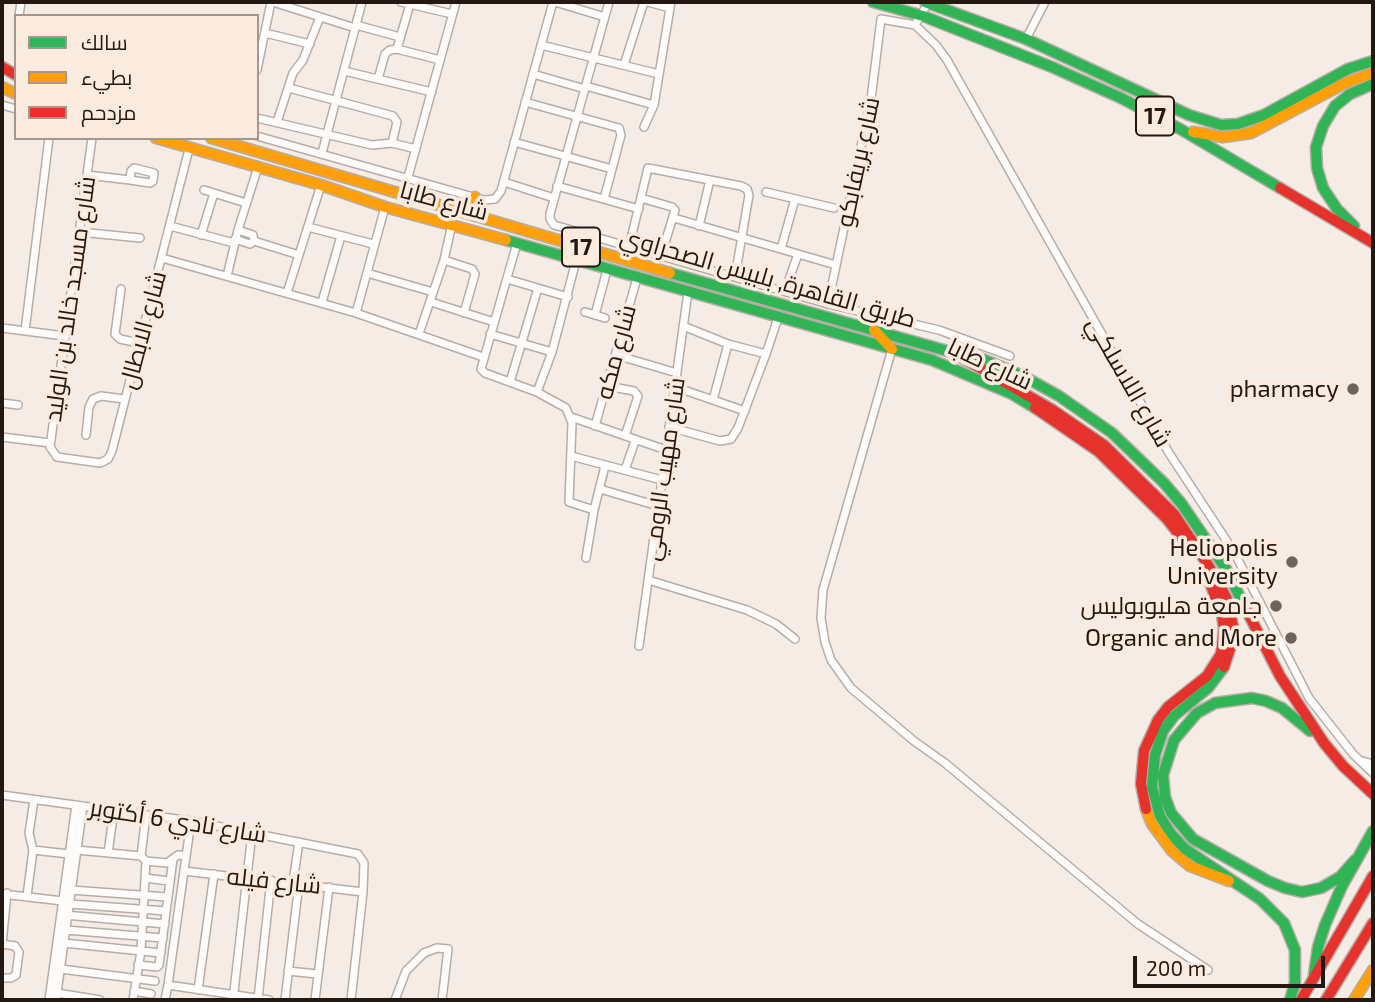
<!DOCTYPE html>
<html>
<head>
<meta charset="utf-8">
<style>
	body { margin:0 }
	#map { position:relative; width:1375px; height:1002px; overflow:hidden; background:#f5ece5; font-family:"Exo 2",Cairo,sans-serif }
	canvas { display:block }
	.frame { position:absolute; inset:0; border:4px solid #231912; pointer-events:none }
	.legend { position:absolute; left:14px; top:14px; width:245px; height:126px; box-sizing:border-box; background:#fbebdf; border:2px solid #a5978d; margin:0; padding:9px 12px; list-style:none; font-size:21px; color:#231912 }
	.legend li { display:flex; align-items:center; gap:14px; height:35px }
	.legend b { width:35px; border:2px solid #a5978d }
	.scale { position:absolute; left:1133px; top:956px; width:192px; height:32px; box-sizing:border-box; border:4px solid #231912; border-top:0; padding-left:9px; font-size:21px; line-height:24px; white-space:nowrap; color:#231912; -webkit-text-stroke:5px #fbebdf; paint-order:stroke }
</style>
</head>
<body>
<div id="map">
<canvas width="1375" height="1002"></canvas>
<div class="frame"></div>
<ul class="legend">
<li><b style="height:9px;background:#30b455"></b>سالك</li>
<li><b style="height:9px;background:#ff9f0a"></b>بطيء</li>
<li><b style="height:9px;background:#e5322d"></b>مزدحم</li>
</ul>
<div class="scale">200 m</div>
</div>
<script>
const c = document.querySelector('canvas').getContext('2d');
c.lineJoin = 'round';
const toPath = rows => new Path2D(rows.map(r => 'M' + r).join(''));
function trace(path, color, width, dash) { c.strokeStyle = color; c.lineWidth = width; c.lineCap = dash ? 'butt' : 'round'; c.setLineDash(dash || []); c.stroke(path); }
function drawText(font, color, halo, rows, align = 'center') {
  c.font = font + ' "Exo 2",Cairo,sans-serif'; c.lineWidth = 7; c.setLineDash([]); c.textBaseline = 'middle'; c.strokeStyle = halo; c.fillStyle = color; for (const [text, x, y, turn = 0] of rows) {
    c.save(); c.translate(x, y); c.rotate((+turn || 0) * Math.PI / 180); c.textAlign = isNaN(turn) ? turn : align; if (halo) c.strokeText(text, 0, 0); c.fillText(text, 0, 0); c.restore();
  }
}
const street = toPath([
	[273,2,355,28],
	[401,2,452,14],
	[555,2,605,17],
	[609,2,550,214,550,219,554,225,828,304,939,330,1010,356],
	[648,2,670,8],
	[928,3,915,25,936,45,947,60,1169,453,1234,552,1309,698,1353,754,1373,773],
	[19,16,21,2],
	[356,25,400,37],
	[265,33,310,44],
	[1026,39,1045,2],
	[541,45,659,74],
	[397,49,410,4],
	[624,65,644,2],
	[257,70,271,2],
	[344,71,432,92],
	[533,74,585,89],
	[378,79,385,54,390,50,397,49,440,60],
	[586,86,654,105],
	[289,88,393,116,397,122,392,143],
	[525,102,619,128,621,135,604,199],
	[2,105,16,109],
	[257,118,372,145,392,143,416,149],
	[277,122,293,73,303,60,320,17],
	[644,127,654,105,671,2],
	[257,136,484,200,495,199,501,191,553,2],
	[92,138,50,447,57,457,100,463,108,459,112,451,189,149],
	[514,142,612,169],
	[322,153,362,2],
	[87,175,130,180,150,183,153,181,154,173,134,168,131,171,130,180],
	[408,177,456,2],
	[504,182,554,198],
	[557,186,639,209],
	[204,190,246,203],
	[766,192,834,208],
	[641,198,672,207,675,210,661,256],
	[674,218,836,265],
	[170,226,234,243],
	[699,226,710,180],
	[308,227,373,244],
	[238,230,253,235,254,241],
	[80,232,140,238],
	[201,235,214,193],
	[235,239,250,244,254,241,299,255],
	[517,243,481,369,485,373,537,392,566,408,572,423,569,502,594,510],
	[629,247,648,168,741,186,747,189,749,195,735,277],
	[781,249,795,199],
	[162,258,356,313,483,357],
	[444,260,472,269,475,274,464,313],
	[367,273,433,292],
	[227,276,238,230,258,167],
	[507,279,568,297],
	[121,289,115,334,120,339,139,343],
	[785,291,798,254],
	[287,293,321,185],
	[322,302,341,236],
	[431,302,494,322],
	[828,304,871,99,881,19,915,25],
	[585,312,605,318],
	[356,313,385,207],
	[595,315,607,270],
	[2,328,65,336],
	[25,331,49,138],
	[419,334,444,260,452,224],
	[490,334,552,352],
	[892,349,823,590,821,618,825,642,831,660,851,688,914,741,945,763,1138,924,1208,970],
	[766,354,778,318],
	[616,355,677,373],
	[510,382,538,288],
	[607,386,634,391,638,396,625,436],
	[675,387,745,411],
	[537,392,552,352,576,261],
	[713,400,728,344],
	[2,403,18,405],
	[571,417,666,450],
	[595,426,637,278],
	[669,427,720,441,731,439,738,428,766,354,728,344,683,326],
	[86,435,89,407,93,399,101,396,124,399],
	[2,437,50,443],
	[571,456,662,480],
	[625,470,635,441],
	[600,489,658,506],
	[586,558,594,510,605,466],
	[648,580,747,610,776,624,795,639],
	[639,646,688,292],
	[1359,760,1373,764],
	[2,795,191,821,358,854,364,863,363,892,351,1000],
	[33,850,69,854],
	[77,850,141,856,146,861,141,951,133,1000],
	[108,853,114,810],
	[141,856,146,815],
	[146,861,167,863,178,855,186,856],
	[184,871,363,892],
	[145,878,169,881],
	[293,882,299,842],
	[71,890,167,897],
	[2,894,63,901],
	[27,896,33,850,29,833,34,800],
	[70,904,166,911],
	[65,915,165,924],
	[66,930,163,938],
	[64,943,161,953],
	[138,965,157,967,159,965,173,859],
	[61,969,155,981],
	[288,971,317,974],
	[2,978,11,978,16,975,19,952,15,946,2,944,7,893],
	[168,985,191,821],
	[198,990,214,874],
	[134,991,151,994],
	[57,993,100,1000],
	[258,999,271,880],
	[49,1000,76,805],
	[56,1000,83,806],
	[165,1000,168,985,269,1000],
	[233,1000,252,833],
	[285,1000,299,883],
	[315,1000,329,887],
	[395,1000,406,971,424,953,437,948,448,949,442,1000]
]);
const fast = toPath([
	[873,2,923,16,1052,67,1121,98,1182,130,1280,188],
	[925,2,1026,39,1189,115,1221,125,1238,124,1264,115,1348,69,1373,61],
	[1354,226,1337,209,1323,188,1317,168,1316,147,1323,126,1335,106,1350,94,1373,84],
	[506,240,932,360,1012,394,1035,408],
	[670,273,951,352,968,353,1023,376,1059,396,1112,433,1164,483,1181,503,1226,569,1246,609],
	[1224,667,1208,688,1174,716,1163,731,1155,755,1152,787,1160,816,1171,834,1185,849,1260,899,1284,923,1295,950,1295,983,1290,1000],
	[1310,731,1282,708,1266,701,1252,698,1215,703,1197,713,1174,740,1163,775,1165,797,1171,813,1193,839,1268,881,1285,888,1302,892,1321,888,1340,877,1355,860],
	[1314,975,1318,947,1325,925,1342,886,1373,831]
]);
const slow = toPath([
	[2,87,16,94],
	[1193,132,1223,137,1251,133,1347,82,1373,73],
	[156,138,321,185,385,207,506,240],
	[211,138,670,273],
	[470,214,475,197],
	[874,330,892,349],
	[1146,809,1152,824,1172,851,1190,866,1229,881],
	[1354,1000,1373,970]
]);
const jam = toPath([
	[2,67,16,75],
	[1280,188,1373,243],
	[952,352,1053,410,1104,445,1174,514,1208,565,1227,599,1233,626,1233,640,1224,667],
	[1035,408,1099,452,1167,519,1191,550],
	[1246,609,1280,676,1324,743,1343,766,1373,794],
	[1146,809,1141,784,1144,751,1158,720,1168,707,1207,676,1221,654,1224,628,1222,616,1207,574],
	[1301,1000,1373,876],
	[1326,1000,1373,923]
]);
trace(street, '#b6ada6', 10);
trace(fast, '#b6ada6', 13);
trace(slow, '#b6ada6', 13);
trace(jam, '#b6ada6', 13);
trace(street, '#fefcfb', 7);
trace(fast, '#30b455', 10);
trace(slow, '#ff9f0a', 10);
trace(jam, '#e5322d', 10);
for (const [x, y, r, color] of [
	[1353,389,7,"#6c635c"],
	[1292,562,7,"#6c635c"],
	[1276,606,7,"#6c635c"],
	[1291,638,7,"#6c635c"]
]) { const dot = new Path2D(); dot.arc(x, y, r, 0, 2 * Math.PI); c.fillStyle = color; c.fill(dot); trace(dot, '#fbebdf', 2.5); }
for (const [x, y, w] of [
	[1155,116,38],
	[581,247,38]
]) { const box = new Path2D(); box.roundRect(x - w / 2, y - 19.5, w, 39, 5); c.fillStyle = '#fbebdf'; c.fill(box); trace(box, '#231912', 2); }
drawText('bold 23px', '#231912', null, [
	["17",1155,116],
	["17",581,247]
]);
drawText('24px', '#231912', '#fbebdf', [
	["شارع بريفابكو",858,162,-78],
	["شارع طابا",444,201,15],
	["طريق القاهرة, بلبيس الصحراوي",768,278,16],
	["شارع مسجد خالد بن الوليد",70,299,-82],
	["شارع الابطال",143,330,-75],
	["شارع مكه",616,352,-75],
	["شارع طابا",990,364,25],
	["شارع اللاسلكي",1129,382,60],
	["شارع مهيب الرومي",664,469,-82],
	["شارع نادي 6 أكتوبر",178,821,9],
	["شارع فيله",274,881,6]
]);
drawText('24px', '#231912', '#fbebdf', [
	["pharmacy",1339,389],
	["Heliopolis",1278,548],
	["University",1278,576],
	["جامعة هليوبوليس",1262,606],
	["Organic and More",1277,638]
], 'right');
</script>
</body>
</html>
